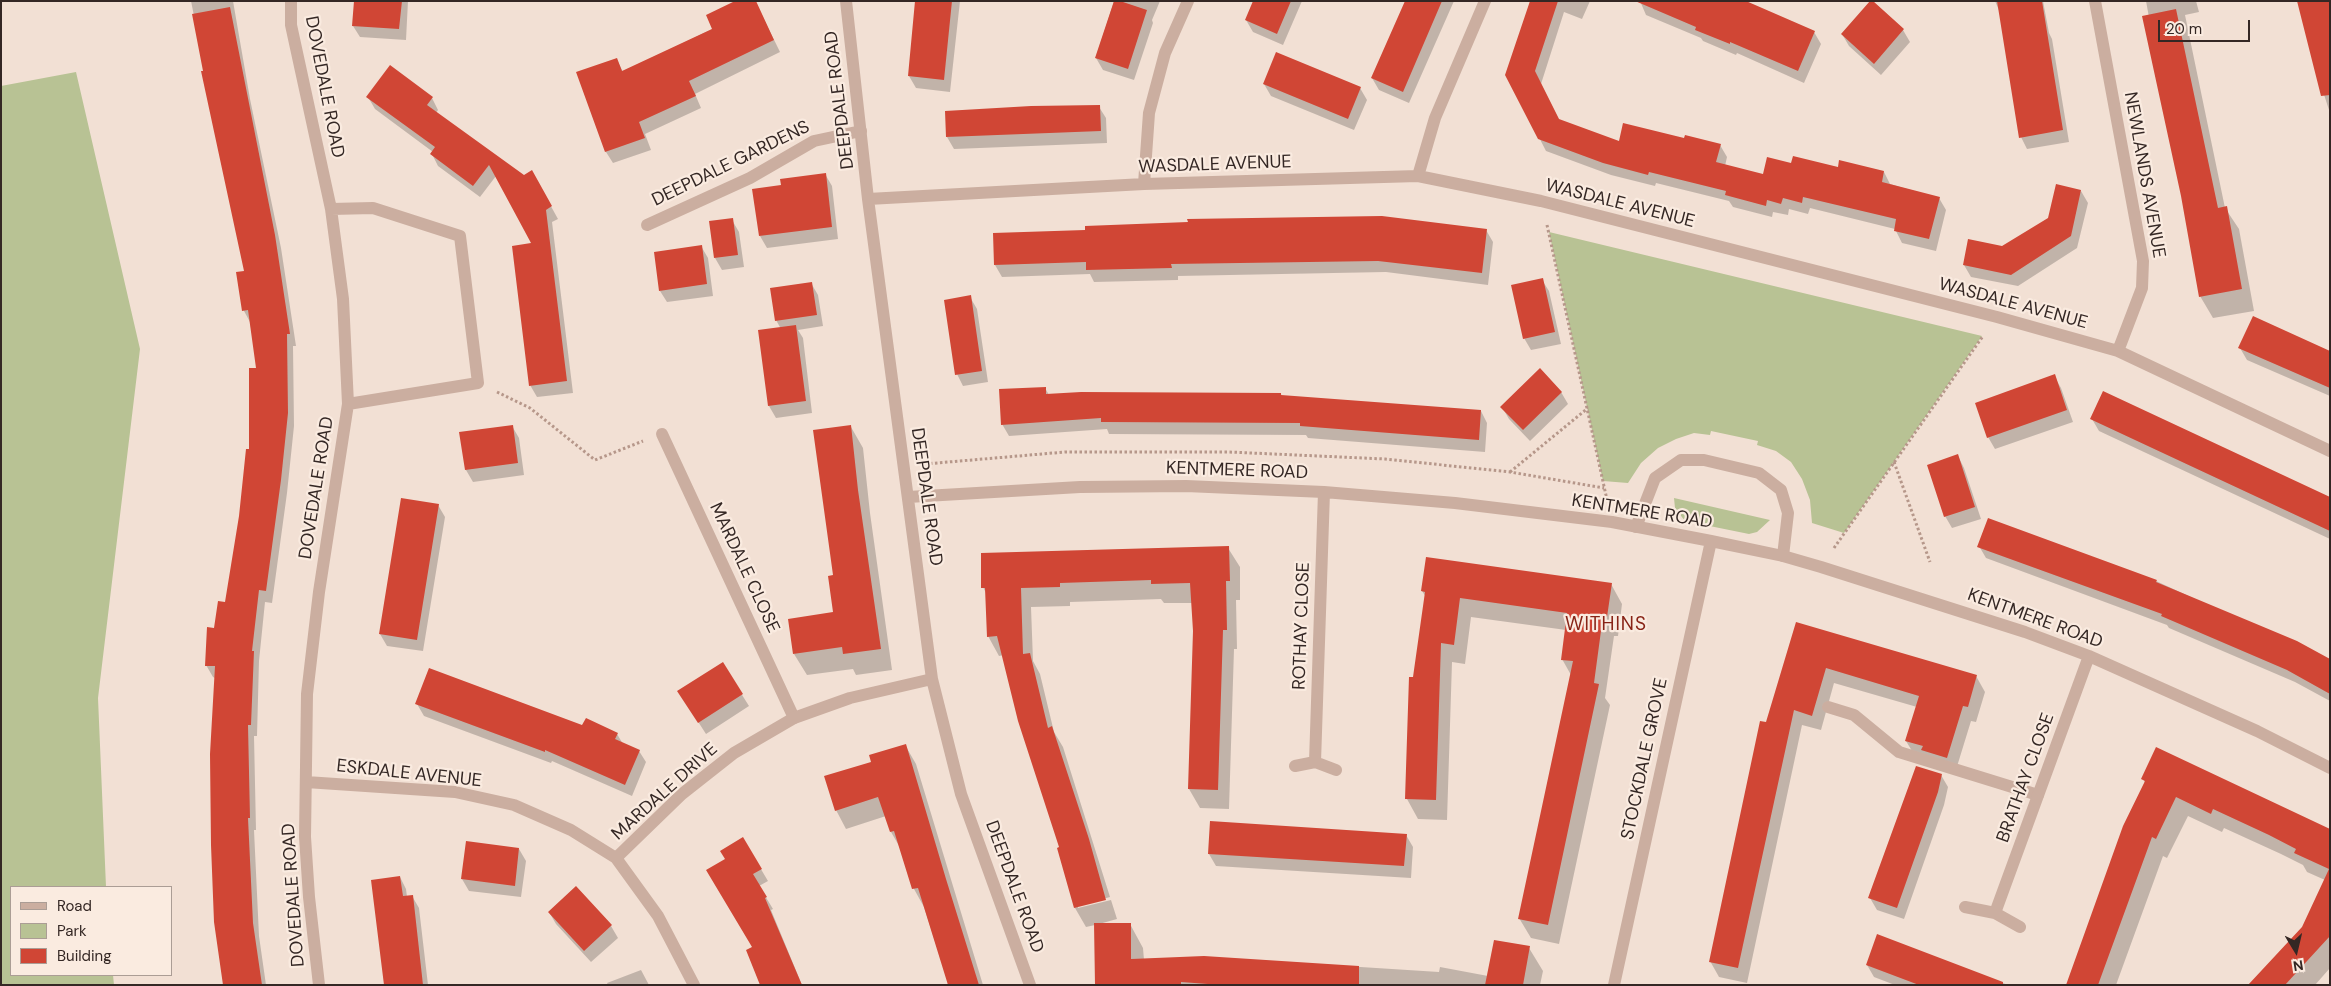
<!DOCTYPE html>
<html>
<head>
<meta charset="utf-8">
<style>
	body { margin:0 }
	#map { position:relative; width:2331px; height:986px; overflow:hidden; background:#f2e0d4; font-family:"DM Sans",sans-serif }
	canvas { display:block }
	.frame { position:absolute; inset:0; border:2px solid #342724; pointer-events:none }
	.legend { position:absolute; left:10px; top:886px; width:162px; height:90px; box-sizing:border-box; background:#faebe0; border:1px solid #ab9d95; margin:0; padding:6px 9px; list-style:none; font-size:15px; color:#342724 }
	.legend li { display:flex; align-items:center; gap:10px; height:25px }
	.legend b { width:25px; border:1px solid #ab9d95 }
	.north { position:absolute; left:2271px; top:926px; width:50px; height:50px; -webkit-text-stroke:4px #faebe0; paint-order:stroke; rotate:171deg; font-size:14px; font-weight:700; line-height:20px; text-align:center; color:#342724 }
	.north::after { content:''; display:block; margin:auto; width:18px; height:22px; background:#342724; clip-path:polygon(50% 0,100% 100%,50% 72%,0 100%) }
	.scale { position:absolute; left:2158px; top:20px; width:92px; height:22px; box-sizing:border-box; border:2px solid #342724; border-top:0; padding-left:6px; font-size:15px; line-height:18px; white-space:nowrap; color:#342724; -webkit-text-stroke:4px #faebe0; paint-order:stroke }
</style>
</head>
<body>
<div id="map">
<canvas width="2331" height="986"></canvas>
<div class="frame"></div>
<ul class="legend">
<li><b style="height:6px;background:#cbaea0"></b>Road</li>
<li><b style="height:14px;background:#b8c294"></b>Park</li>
<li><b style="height:14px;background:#d04635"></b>Building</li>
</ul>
<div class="north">N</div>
<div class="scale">20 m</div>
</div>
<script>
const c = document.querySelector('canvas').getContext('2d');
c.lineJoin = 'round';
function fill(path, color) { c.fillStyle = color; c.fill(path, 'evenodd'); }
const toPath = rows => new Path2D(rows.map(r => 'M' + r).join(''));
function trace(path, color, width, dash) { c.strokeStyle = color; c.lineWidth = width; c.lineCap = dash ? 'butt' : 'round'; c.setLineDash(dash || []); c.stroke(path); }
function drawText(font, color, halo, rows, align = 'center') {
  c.font = font + ' "DM Sans",sans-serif'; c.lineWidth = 4.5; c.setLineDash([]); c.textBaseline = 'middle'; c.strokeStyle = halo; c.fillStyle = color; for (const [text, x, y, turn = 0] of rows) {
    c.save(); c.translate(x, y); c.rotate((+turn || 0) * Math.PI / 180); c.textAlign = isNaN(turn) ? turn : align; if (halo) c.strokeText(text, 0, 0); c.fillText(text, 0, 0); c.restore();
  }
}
fill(toPath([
	[76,72,140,349,98,698,106,887,11,887,11,975,113,975,114,985,1,985,1,86],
	[1549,232,1982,336,1844,533,1812,523,1810,500,1802,479,1791,462,1776,451,1757,445,1758,441,1711,431,1710,435,1694,433,1676,439,1658,448,1641,463,1628,483,1603,481],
	[1674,498,1770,520,1757,532,1749,534,1685,521,1675,508]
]), '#b8c294');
fill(toPath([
	[191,1,233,1,250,99,281,248,296,346,293,346,294,426,287,493,272,603,265,602,259,661,257,736,254,736,256,830,254,830,259,936,266,985,224,985,215,678,213,677,206,665,215,629,226,604,251,451,258,370,250,322,244,311,245,272],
	[355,1,408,1,406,40,360,37,353,26],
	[917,1,960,1,950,92,916,88,909,76],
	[1114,1,1160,1,1152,20,1153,23,1134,80,1103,70,1096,58],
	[1254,1,1302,1,1283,45,1253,32,1246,20],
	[1406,1,1454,1,1409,103,1379,90,1372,78],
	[1532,1,1590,1,1582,19,1564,12,1541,84,1559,120,1620,142,1685,140,1720,145,1727,157,1725,166,1764,175,1792,165,1884,172,1890,184,1939,198,1946,210,1936,251,1902,243,1895,229,1810,208,1808,214,1789,209,1788,215,1773,212,1772,217,1733,207,1729,201,1656,183,1655,186,1611,175,1546,151,1507,75],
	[1640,1,1814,32,1821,44,1804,83,1737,53,1736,55,1703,41,1701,38,1646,15],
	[1871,1,1903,30,1910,42,1881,75,1849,46,1842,34],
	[1995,1,2043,1,2049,33,2052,39,2069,142,2027,149,2021,137,2001,15],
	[2146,1,2196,1,2199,12,2185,15,2225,208,2239,229,2254,311,2213,318,2200,296],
	[2330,1,2330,113,2315,67],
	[758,7,780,52,695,94,701,108,645,134,651,150,613,163,606,152,617,60,623,72],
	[1264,84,1360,88,1367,100,1354,130,1271,96],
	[368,97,432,98,438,110,436,113,524,176,532,172,558,219,552,222,573,393,537,397,530,385,533,244,496,176,480,197,438,166,432,154,433,152,375,109],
	[1099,107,1106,118,1107,143,954,149,947,137],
	[825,174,832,186,838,239,767,248,760,236,782,186],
	[2081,191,2088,203,2077,248,2018,286,1971,277,1964,265,1969,241,2002,248,2049,218],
	[732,220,739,232,744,267,722,270,715,258],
	[1486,230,1493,242,1488,285,1386,272,1178,276,1178,280,1094,282,1090,274,1002,277,995,265,1087,231],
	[701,246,708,258,713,296,667,302,660,291],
	[1542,280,1549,291,1561,344,1531,350,1524,338],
	[811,283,818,295,823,326,798,330,803,338,812,413,776,418,769,406,781,329,776,320],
	[970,297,977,309,988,382,963,386,957,374],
	[2240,348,2330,352,2330,396,2247,360],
	[2054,376,2061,388,2073,422,1995,449,1988,437],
	[1045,388,1049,395,1281,394,1282,396,1481,411,1487,423,1485,452,1308,438,1306,435,1109,434,1107,429,1009,436,1002,424],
	[1561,392,1568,404,1530,441,1509,419,1502,407],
	[2092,419,2330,498,2330,539,2099,431],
	[512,426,519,438,524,475,473,482,466,470,461,433],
	[851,427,863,448,870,513,892,670,856,675,853,669,807,675,794,654,835,613,835,576],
	[1958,456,1964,468,1981,519,1952,528,1945,516],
	[438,505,445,517,423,651,387,646,380,634],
	[1979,546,2156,581,2330,661,2330,701,2295,682,2169,628,2167,625,1986,558],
	[1228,548,1240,567,1240,600,1236,600,1237,649,1234,649,1229,809,1200,808,1189,789,1194,631,1193,603,1164,603,1161,599,1132,600,1070,602,1070,606,1031,607,1033,661,1040,674,1054,732,1063,747,1110,897,1078,906,1078,908,1111,900,1117,919,1099,924,1130,924,1143,948,1144,960,1204,957,1439,972,1440,967,1488,976,1529,948,1543,971,1540,985,1096,985,1095,925,1086,927,1075,908,1059,849,1060,848,1004,655,999,656,988,636,987,595,983,587],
	[1611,584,1622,604,1618,636,1614,636,1605,698,1610,705,1559,944,1531,938,1519,918,1571,675,1562,659,1566,630,1471,617,1465,664,1452,662,1447,820,1418,819,1407,799,1414,678,1426,597,1422,591],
	[1796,624,1976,676,1985,692,1976,722,1971,721,1955,773,1915,756,1906,741,1917,707,1834,683,1821,730,1802,725,1747,983,1719,977,1710,961,1767,724],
	[722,663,749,706,706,734,686,703],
	[417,704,617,734,623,744,639,751,646,762,632,796,552,761,551,763,424,716],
	[905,745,916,764,983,985,949,985,924,907,914,889,902,851,891,832,886,816,846,829,836,810,873,762],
	[1941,775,1948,787,1944,805,1904,919,1877,910,1870,898],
	[2143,778,2330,831,2330,968,2315,985,2250,985,2303,927,2325,880,2307,872,2303,865,2281,854,2224,828,2222,832,2188,816,2167,858,2163,856,2116,985,2078,985,2145,783],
	[1406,835,1413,847,1411,878,1216,866,1209,854],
	[743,839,768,881,759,886,773,909,771,910,802,985,761,985,754,948,727,859],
	[519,849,526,861,521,897,469,891,462,879],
	[400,877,406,889,407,897,412,896,419,908,428,985,386,985],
	[576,888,611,926,618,938,591,962,556,924,549,912],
	[1878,936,2008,985,1895,985,1874,977,1867,965],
	[641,970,649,985,608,985,607,983]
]), '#0003');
fill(toPath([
	[354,1,402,1,399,29,352,26],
	[735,1,756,1,774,40,689,81,696,96,639,122,645,138,605,152,576,72,617,58,622,71,712,29,706,15],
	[915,1,952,1,944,80,908,76],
	[1114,1,1120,1,1147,10,1128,69,1095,58],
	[1253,1,1291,1,1277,34,1245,20],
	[1405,1,1442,1,1403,92,1371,78],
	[1530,1,1558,1,1535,71,1559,119,1619,141,1623,123,1684,138,1685,135,1721,144,1716,162,1763,174,1767,157,1791,163,1793,156,1838,167,1839,160,1884,171,1882,182,1940,197,1929,239,1894,231,1896,219,1803,197,1802,203,1783,198,1781,204,1767,200,1766,206,1725,195,1726,191,1649,172,1648,175,1603,163,1538,139,1505,75],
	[1635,1,1746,1,1815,31,1798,71,1730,42,1730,44,1695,30,1696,27],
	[1870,1,1873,1,1904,29,1874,64,1841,34],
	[1997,1,2042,1,2063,130,2019,138],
	[2297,1,2330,1,2330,95,2321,96],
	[230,7,275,235,290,334,287,334,288,413,281,480,266,591,259,590,252,651,254,651,251,725,248,725,250,818,248,818,253,923,262,985,223,985,214,922,211,845,210,754,215,666,205,666,207,627,214,628,218,601,225,602,239,516,246,449,249,449,249,368,256,368,248,310,242,311,236,272,244,271,201,71,203,71,192,14],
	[2176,9,2218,208,2227,206,2242,289,2199,297,2181,196,2142,16],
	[1276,52,1361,87,1348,119,1263,84],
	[390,65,433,97,427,105,524,175,532,170,552,206,546,210,567,381,529,386,512,246,531,243,489,165,473,186,430,154,435,147,366,97],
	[1100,105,1101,131,946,137,945,111,1031,106],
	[826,173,832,227,759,236,752,189,781,185,780,179],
	[2056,184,2081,190,2071,236,2011,275,1963,265,1968,239,2002,246,2048,218],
	[1382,216,1487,229,1482,273,1378,261,1171,264,1172,268,1086,270,1086,262,994,265,993,233,1085,230,1085,226,1188,222,1187,219],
	[733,218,738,255,714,258,709,221],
	[702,245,707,284,659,291,654,252],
	[1543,278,1555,332,1523,339,1511,285],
	[812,282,817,315,775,321,770,288],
	[971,295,982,371,955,375,944,300],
	[2253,316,2330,351,2330,388,2238,348],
	[796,325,806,401,768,406,758,330],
	[1540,368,1562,392,1523,430,1500,407],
	[2055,374,2067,410,1987,438,1975,403],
	[1046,387,1046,394,1081,392,1281,393,1281,395,1481,410,1479,440,1300,426,1300,423,1101,422,1101,418,1001,425,999,389],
	[2103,391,2330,497,2330,531,2090,419],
	[513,425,518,463,465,470,459,432],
	[851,425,858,490,881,649,843,654,842,647,793,654,788,619,833,612,828,576,833,575,813,430],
	[1958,454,1975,507,1944,517,1927,465],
	[401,498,439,504,417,640,379,634],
	[1988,518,2157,580,2156,582,2297,641,2330,659,2330,694,2287,670,2161,616,2162,614,1977,547],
	[1229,546,1230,581,1226,581,1227,630,1223,630,1218,790,1188,789,1193,631,1190,583,1151,584,1151,580,1121,581,1060,583,1060,587,1021,588,1023,654,1030,653,1048,728,1052,726,1089,839,1106,900,1074,908,1057,848,1059,847,1018,721,997,636,987,637,985,588,981,588,981,553],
	[1426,557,1612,583,1607,617,1603,616,1594,683,1599,684,1548,925,1518,919,1573,661,1561,660,1567,613,1460,598,1454,645,1441,643,1436,800,1405,799,1409,677,1413,677,1425,592,1421,591],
	[1796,622,1977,675,1968,707,1963,706,1947,758,1921,750,1923,746,1905,741,1919,696,1826,668,1812,716,1794,710,1738,968,1709,962,1760,721,1766,722],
	[723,662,743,694,698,723,677,691],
	[429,668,582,725,586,718,618,733,615,739,640,750,625,785,545,750,545,752,415,704],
	[906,744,946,879,979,985,948,985,918,888,912,889,894,831,890,832,878,797,835,811,824,776,871,762,869,755],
	[2156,747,2330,829,2330,936,2285,985,2248,985,2302,927,2329,869,2294,853,2296,849,2269,835,2213,809,2211,814,2176,797,2156,839,2152,837,2098,985,2066,985,2123,826,2145,781,2141,779],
	[1916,766,1942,774,1938,792,1897,908,1868,898],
	[1210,821,1407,834,1404,866,1208,854],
	[743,837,762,869,753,874,767,897,765,898,802,985,760,985,746,950,752,947,706,870,725,859,720,851],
	[466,841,519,848,515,886,461,879],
	[400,876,403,896,413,895,423,985,384,985,371,880],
	[576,886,612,925,584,951,548,912],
	[1094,923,1131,923,1131,959,1204,956,1359,966,1359,985,1221,985,1181,982,1181,985,1095,985],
	[1877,934,2003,982,2003,985,1919,985,1866,965],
	[1494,940,1530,946,1523,985,1485,985]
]), '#d04635');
trace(toPath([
	[1547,225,1607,500],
	[497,392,530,408,595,460,643,441],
	[1894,462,1930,562],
	[925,464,1065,452,1229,452,1385,459,1510,472,1604,488],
	[1510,472,1588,408],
	[1834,548,1983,336]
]), '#b6978a', 3, [2.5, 2.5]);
trace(toPath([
	[647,225,750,178,814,141,861,131],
	[662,434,794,718],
	[1636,527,1655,478,1681,460,1704,460,1759,473,1781,490,1788,513,1783,556],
	[1828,707,1854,715,1899,752,2038,795]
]), '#cbaea0', 12);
trace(toPath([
	[291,1,291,25,331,209,343,299,348,404,319,592,307,694,305,837,309,897,319,985],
	[846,1,868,199,932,679,961,794,1030,985],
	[2095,1,2143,261,2142,288,2118,351],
	[1418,176,1435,118,1485,1],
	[1144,184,1149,113,1165,53,1188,1],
	[868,199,1144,184,1418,176,1541,201,1997,317,2118,351,2330,451],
	[331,209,373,208,460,236,478,383,348,404],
	[908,497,1080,487,1186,486,1324,492,1455,503,1612,522,1711,541,1783,556,1821,567,2025,632,2089,656,2257,731,2330,768],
	[1315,762,1324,492],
	[1295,766,1315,762,1336,770],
	[306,782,455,792,514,805,571,830,616,858,658,916,694,985],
	[616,858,682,794,734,753,794,718,850,698,932,679],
	[1965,907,1995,913,2020,927],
	[1995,913,2089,656],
	[1614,985,1711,541]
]), '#cbaea0', 12);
drawText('18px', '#342724', '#faebe0', [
	["DOVEDALE ROAD",324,87,79],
	["DEEPDALE ROAD",840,100,-97],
	["DEEPDALE GARDENS",731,164,-26],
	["WASDALE AVENUE",1215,165,-2],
	["NEWLANDS AVENUE",2144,175,80],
	["WASDALE AVENUE",1620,204,14],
	["WASDALE AVENUE",2013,304,15],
	["KENTMERE ROAD",1237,471,2],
	["DOVEDALE ROAD",317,488,-81],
	["DEEPDALE ROAD",926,497,82],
	["KENTMERE ROAD",1642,512,9],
	["MARDALE CLOSE",744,568,65],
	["KENTMERE ROAD",2035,619,20],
	["ROTHAY CLOSE",1302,626,-88],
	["STOCKDALE GROVE",1645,759,-78],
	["ESKDALE AVENUE",409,774,6],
	["BRATHAY CLOSE",2026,778,-70],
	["MARDALE DRIVE",665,792,-42],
	["DEEPDALE ROAD",1014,887,70],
	["DOVEDALE ROAD",294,895,-94]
]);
c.letterSpacing = '1px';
drawText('19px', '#882417', '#faebe0', [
	["WITHINS",1606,625]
]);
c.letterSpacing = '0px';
</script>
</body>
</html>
